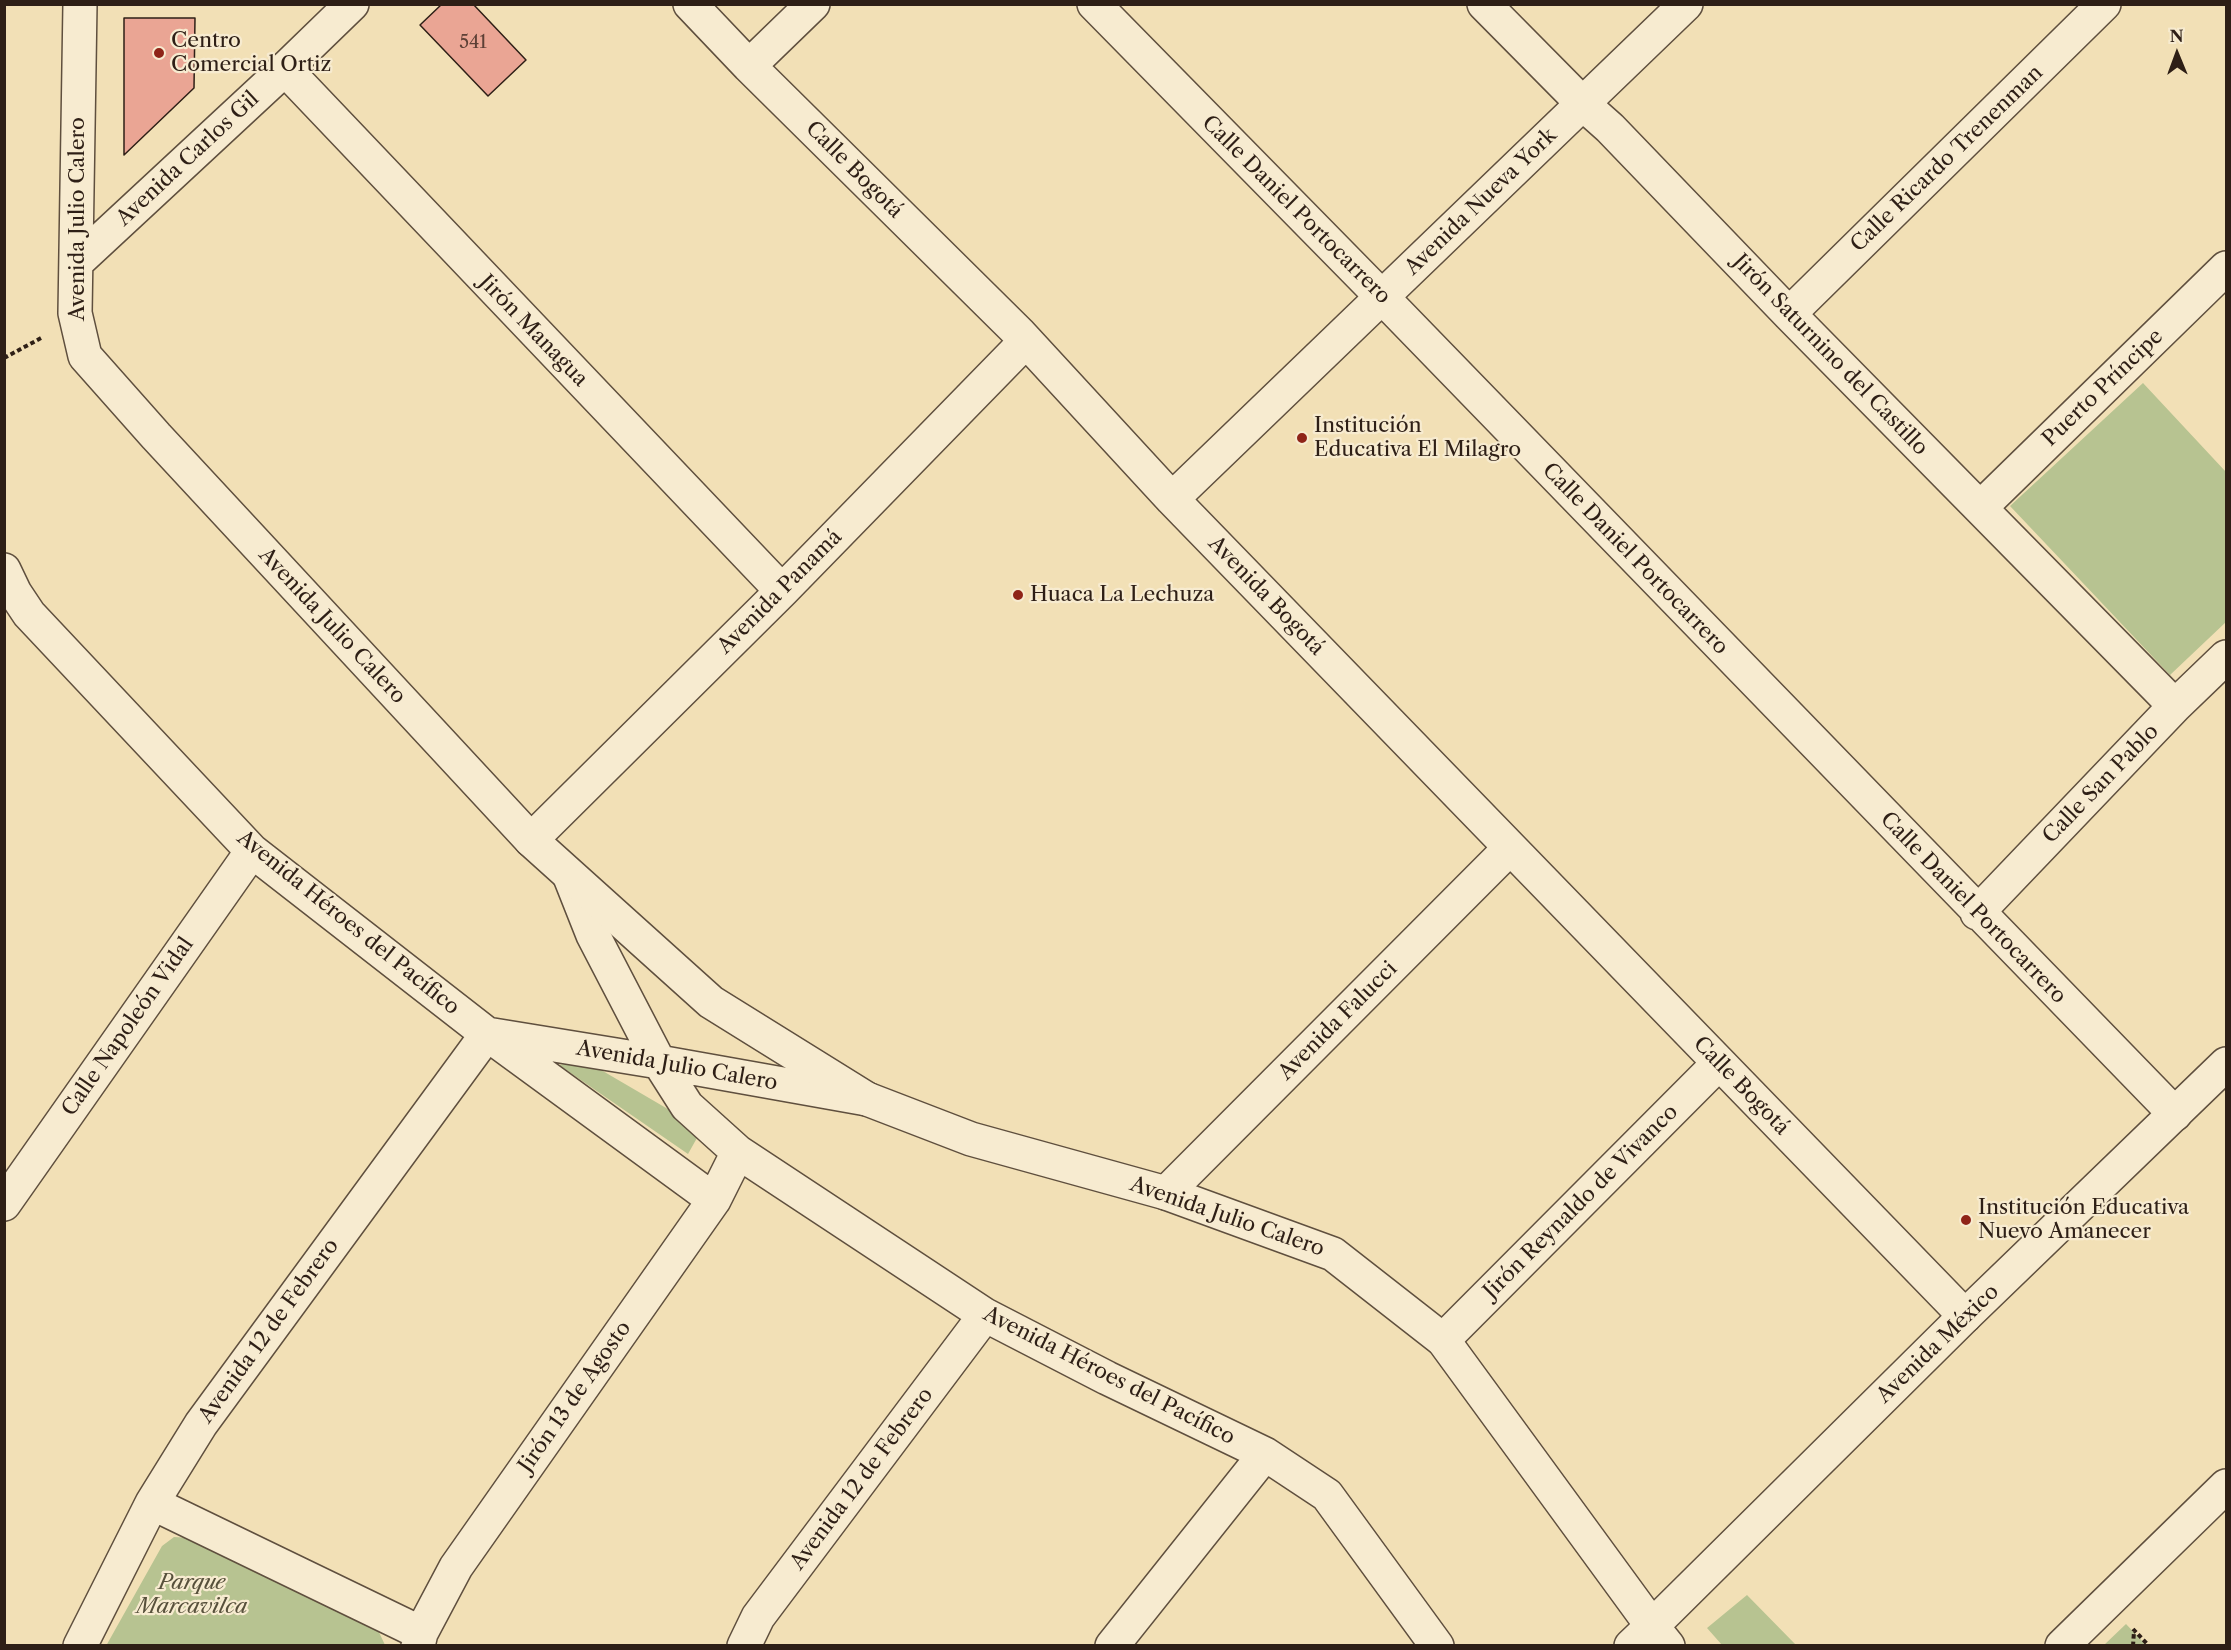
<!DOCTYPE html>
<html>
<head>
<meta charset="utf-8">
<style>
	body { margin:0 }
	#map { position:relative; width:2231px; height:1650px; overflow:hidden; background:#f2e0b6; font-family:"Libre Caslon Text",serif }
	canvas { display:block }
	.frame { position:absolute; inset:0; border:6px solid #2e1f16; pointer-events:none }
	.north { position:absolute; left:2147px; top:24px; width:60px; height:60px; -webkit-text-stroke:4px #f7ebd0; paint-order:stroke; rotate:359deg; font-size:16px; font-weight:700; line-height:24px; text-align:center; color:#2e1f16 }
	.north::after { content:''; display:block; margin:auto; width:21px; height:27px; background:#2e1f16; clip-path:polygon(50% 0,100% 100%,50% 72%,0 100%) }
</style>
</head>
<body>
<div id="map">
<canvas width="2231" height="1650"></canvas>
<div class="frame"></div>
<div class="north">N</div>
</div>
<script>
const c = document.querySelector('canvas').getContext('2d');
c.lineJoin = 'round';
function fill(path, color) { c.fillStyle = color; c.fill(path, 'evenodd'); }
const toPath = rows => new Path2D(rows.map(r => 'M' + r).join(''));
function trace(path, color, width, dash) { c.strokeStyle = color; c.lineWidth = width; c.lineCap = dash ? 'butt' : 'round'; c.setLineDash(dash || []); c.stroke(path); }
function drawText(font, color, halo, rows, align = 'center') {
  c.font = font + ' "Libre Caslon Text",serif'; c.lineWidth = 4.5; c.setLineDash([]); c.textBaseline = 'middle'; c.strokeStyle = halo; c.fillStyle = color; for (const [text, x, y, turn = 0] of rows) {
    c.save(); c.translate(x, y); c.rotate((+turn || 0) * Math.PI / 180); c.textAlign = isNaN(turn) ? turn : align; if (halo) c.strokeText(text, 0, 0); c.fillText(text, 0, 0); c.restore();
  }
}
fill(toPath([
	[2143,383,2226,472,2226,622,2170,675,2010,506],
	[584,1060,702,1129,688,1154,559,1065],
	[174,1537,192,1538,377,1628,385,1645,106,1646,162,1546],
	[1747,1595,1796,1645,1722,1645,1707,1628],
	[2126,1624,2146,1645,2104,1645]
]), '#b7c391');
const building = toPath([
	[442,4,473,4,526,60,488,96,420,25,442,4],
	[124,18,195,18,194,88,124,155,124,18]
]);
fill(building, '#eaa594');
trace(building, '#2e1f16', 1.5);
const minor = toPath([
	[690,4,749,66,1019,333,1172,499,1965,1316],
	[1094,4,1382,297,2175,1114],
	[1484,4,1583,104,1610,128,1789,314,2175,706],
	[749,66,813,4],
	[285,69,782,591],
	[1789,314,2104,4],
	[1172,499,1686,4],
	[1980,508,2226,268],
	[4,570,15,593,29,614,252,851,487,1034,714,1200],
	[531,840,782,591,1026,341],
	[570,877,593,935,659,1062,687,1106,738,1152,985,1315,1107,1378,1265,1454,1327,1495,1437,1646],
	[1977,913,2175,706,2226,657],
	[1166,1193,1510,848],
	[4,1204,252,851],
	[1443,1340,1719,1063],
	[152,1503,421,1633],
	[80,1646,152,1503,201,1424,487,1034,659,1062,867,1099],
	[418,1646,421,1633,456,1567,714,1200,738,1152],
	[744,1646,758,1617,985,1315],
	[1112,1646,1265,1454],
	[1631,1646,1652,1626],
	[2062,1646,2226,1486]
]);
const tertiary = toPath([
	[80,4,75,313,85,356,156,436,531,840,711,1002,867,1099,971,1139,1166,1193,1333,1254,1443,1340,1652,1626,1668,1646],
	[76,263,285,69,352,4],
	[1652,1626,1965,1316,2226,1064]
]);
trace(minor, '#5f4f3e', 36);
trace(tertiary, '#5f4f3e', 36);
trace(toPath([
	[4,358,43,337],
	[2133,1629,2149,1646],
	[2133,1646,2134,1631]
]), '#2e1f16', 4, [4.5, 3]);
trace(minor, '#f7ebd0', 33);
trace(tertiary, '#f7ebd0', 33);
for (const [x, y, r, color] of [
	[159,53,6,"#8f2418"],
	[1302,438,6,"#8f2418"],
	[1018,595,6,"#8f2418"],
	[1966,1220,6,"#8f2418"]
]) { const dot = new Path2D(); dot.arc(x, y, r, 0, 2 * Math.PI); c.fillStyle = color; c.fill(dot); trace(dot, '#f7ebd0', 2); }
drawText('18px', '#5d4036', null, [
	["541",473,43]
]);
drawText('21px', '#2e1f16', '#f7ebd0', [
	["Centro",171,41],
	["Comercial Ortiz",171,65],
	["Institución",1314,426],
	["Educativa El Milagro",1314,450],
	["Huaca La Lechuza",1030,595],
	["Institución Educativa",1978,1208],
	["Nuevo Amanecer",1978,1232]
], 'left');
drawText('21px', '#2e1f16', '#f7ebd0', [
	["Avenida Carlos Gil",188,159,-43],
	["Calle Ricardo Trenenman",1947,159,-44],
	["Calle Bogotá",854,170,45],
	["Avenida Nueva York",1481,202,-44],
	["Calle Daniel Portocarrero",1296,210,45],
	["Avenida Julio Calero",78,219,-90],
	["Jirón Managua",533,331,46],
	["Jirón Saturnino del Castillo",1830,355,46],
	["Puerto Príncipe",2103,388,-44],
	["Calle Daniel Portocarrero",1635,559,46],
	["Avenida Panamá",780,592,-45],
	["Avenida Bogotá",1266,596,46],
	["Avenida Julio Calero",332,626,47],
	["Calle San Pablo",2101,784,-46],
	["Calle Daniel Portocarrero",1973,908,46],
	["Avenida Héroes del Pacífico",348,923,39],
	["Avenida Falucci",1338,1021,-45],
	["Calle Napoleón Vidal",128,1027,-55],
	["Avenida Julio Calero",677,1066,10],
	["Calle Bogotá",1741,1086,46],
	["Jirón Reynaldo de Vivanco",1581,1202,-45],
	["Avenida Julio Calero",1227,1217,19],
	["Avenida 12 de Febrero",269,1331,-54],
	["Avenida México",1938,1344,-44],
	["Avenida Héroes del Pacífico",1109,1376,27],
	["Jirón 13 de Agosto",575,1397,-55],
	["Avenida 12 de Febrero",862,1479,-53]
]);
drawText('italic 21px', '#57503b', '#f7ebd0', [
	["Parque",192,1583],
	["Marcavilca",192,1607]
]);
</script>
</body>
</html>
